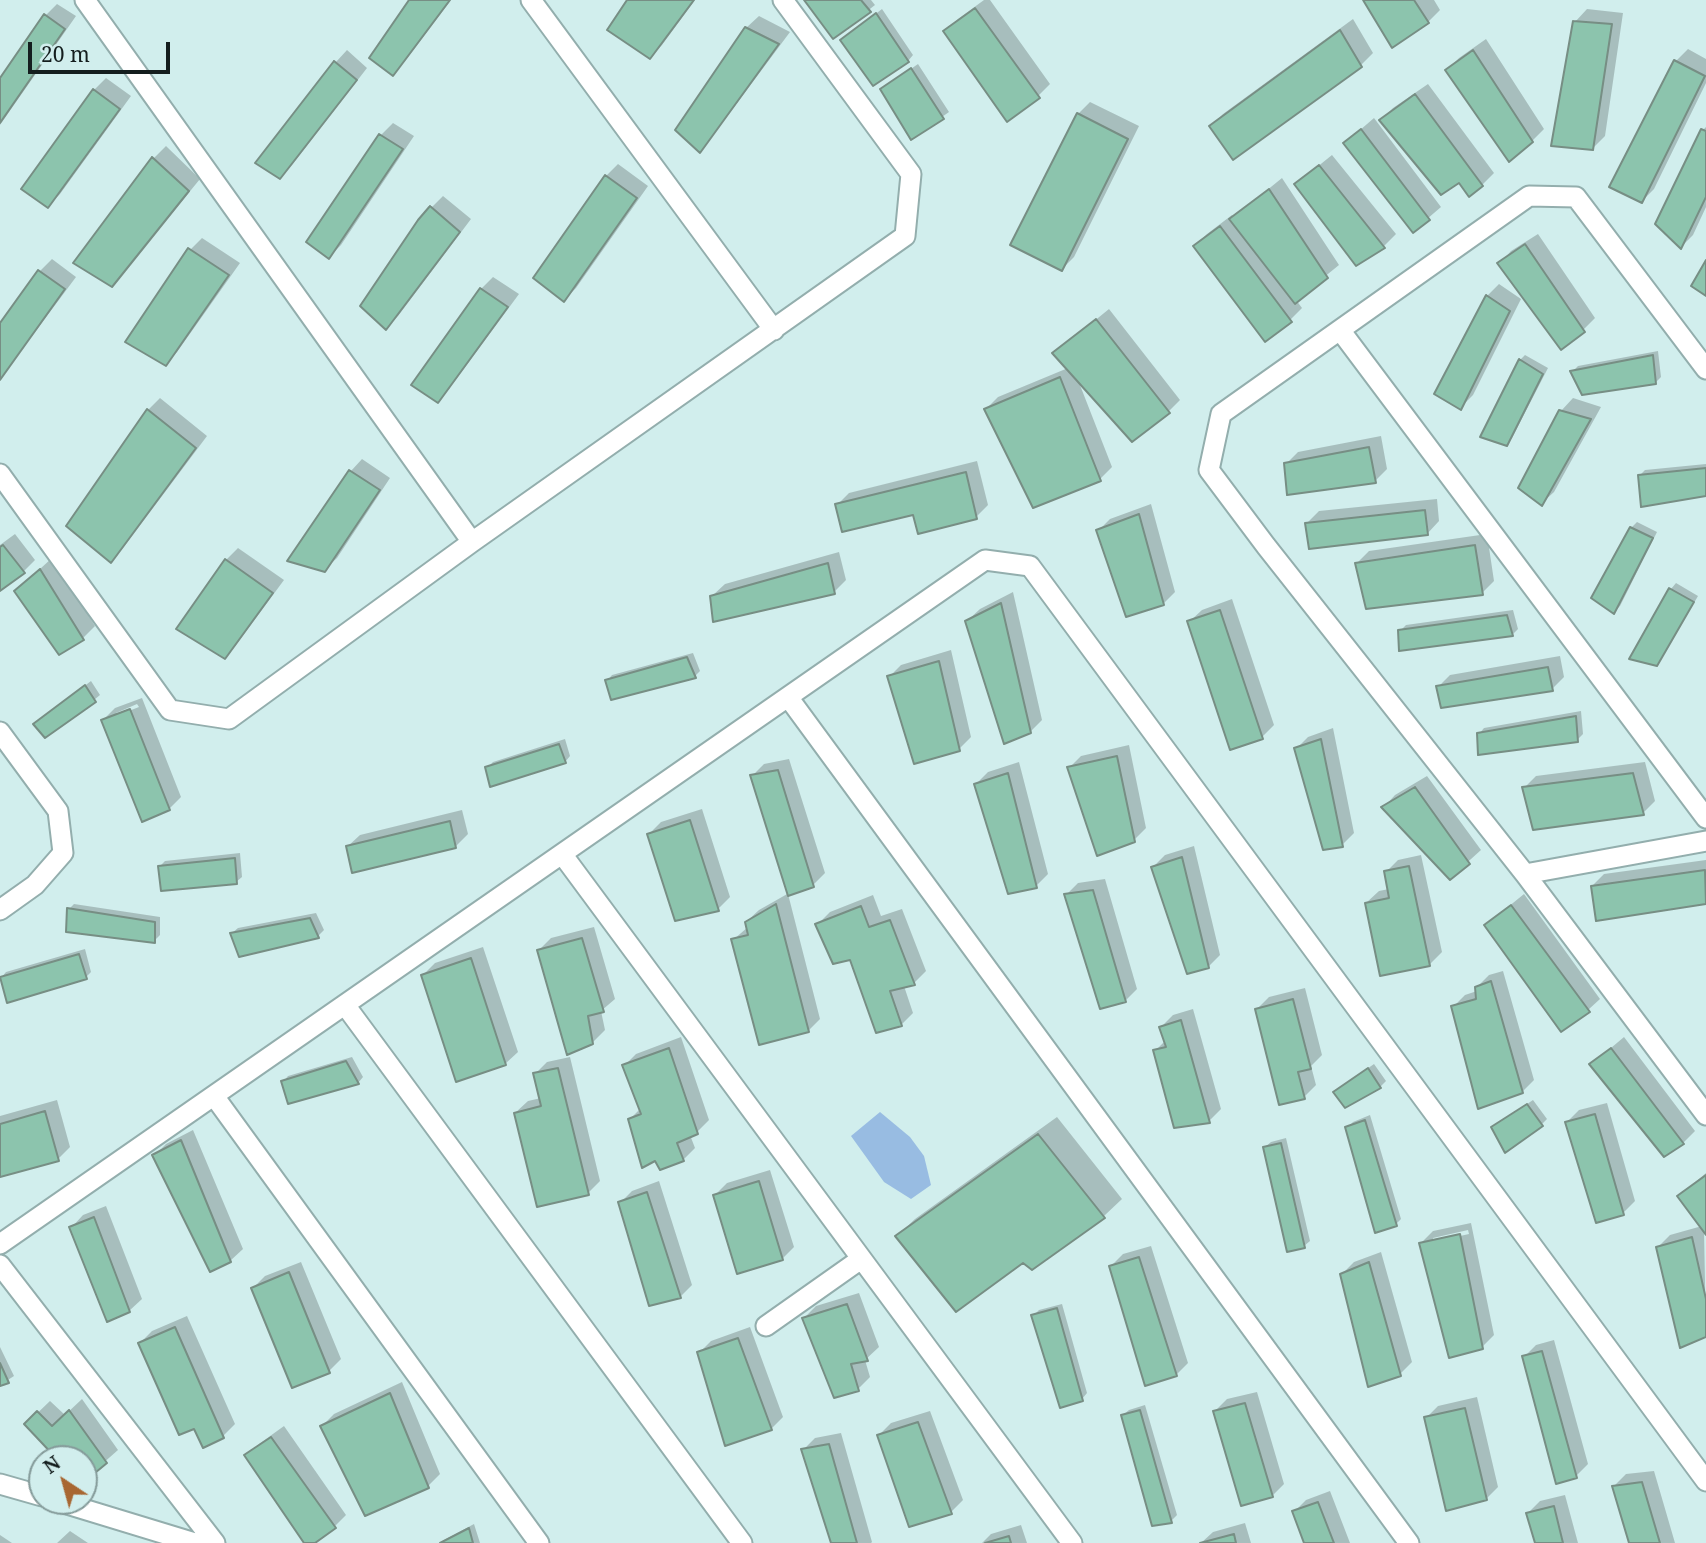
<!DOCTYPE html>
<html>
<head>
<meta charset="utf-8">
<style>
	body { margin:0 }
	#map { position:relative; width:1706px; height:1543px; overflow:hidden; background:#d1eeed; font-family:"Noto Serif",serif }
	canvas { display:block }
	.north { position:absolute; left:28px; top:1445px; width:70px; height:70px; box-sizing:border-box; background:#d1eeed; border:2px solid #859b9a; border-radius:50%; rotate:324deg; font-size:19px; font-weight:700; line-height:28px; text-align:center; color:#141e1e }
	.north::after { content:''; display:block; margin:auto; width:24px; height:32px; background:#a86732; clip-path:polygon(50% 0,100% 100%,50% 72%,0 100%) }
	.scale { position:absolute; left:28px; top:42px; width:142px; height:32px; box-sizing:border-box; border:4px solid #141e1e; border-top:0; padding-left:9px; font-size:21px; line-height:24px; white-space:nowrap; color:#141e1e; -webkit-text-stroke:5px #d1eeed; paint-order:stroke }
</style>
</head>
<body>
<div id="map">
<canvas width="1706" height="1543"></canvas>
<div class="north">N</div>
<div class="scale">20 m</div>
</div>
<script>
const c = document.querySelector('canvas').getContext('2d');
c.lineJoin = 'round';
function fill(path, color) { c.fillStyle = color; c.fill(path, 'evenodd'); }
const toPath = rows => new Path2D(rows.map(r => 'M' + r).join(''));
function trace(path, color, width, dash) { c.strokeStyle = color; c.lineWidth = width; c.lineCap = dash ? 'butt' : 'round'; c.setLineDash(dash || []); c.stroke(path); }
fill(toPath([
	[880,1112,910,1137,924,1156,931,1185,911,1199,884,1182,851,1136]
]), '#98bce2');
fill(toPath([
	[411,0,451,0,405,61,393,73],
	[629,0,695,0,662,45,650,57],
	[807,0,871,0,875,5,834,37],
	[984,0,990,0,1050,84,1038,96,946,31,958,19],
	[1365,0,1434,0,1440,10,1428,22],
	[57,4,76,16,0,125,0,81,45,16],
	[882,9,913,55,908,61,848,35],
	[1587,9,1623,13,1605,136,1593,148,1575,22],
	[759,16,790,32,711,138,700,150,746,28],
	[1353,19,1373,53,1361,65,1233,157,1211,126,1223,114],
	[1486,39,1544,129,1532,141,1447,70,1459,58],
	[1688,49,1706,59,1706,83,1654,189,1642,201,1676,61],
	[347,50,367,68,292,165,280,177,258,162,336,62],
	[918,64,949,112,912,138,882,89],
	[106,78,131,96,60,194,48,206,94,90],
	[1428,84,1494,173,1482,185,1460,181,1381,120,1393,108],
	[1090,102,1139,126,1074,257,1062,269,1078,114],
	[1374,118,1441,207,1413,231,1345,143],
	[393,123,414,136,341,245,329,257,381,135],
	[1706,127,1706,207,1693,235,1681,247,1703,130],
	[166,146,200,179,124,272,76,263,154,158],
	[1332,155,1396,234,1384,246,1357,264,1296,184],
	[618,164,648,186,576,288,564,300,606,176],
	[1282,178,1339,265,1296,300,1302,308,1290,320,1195,246,1207,234,1232,215,1234,217],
	[443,196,471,219,398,316,386,328,431,208],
	[1538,234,1595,318,1583,330,1500,263,1511,251],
	[202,238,240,263,177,352,165,364,190,250],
	[52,259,76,277,0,379,0,326,40,271],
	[493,277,519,294,449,389,437,401,413,384,481,289],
	[1499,284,1521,299,1473,395,1461,407,1487,296],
	[1109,309,1180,400,1168,412,1078,380,1112,467,1100,479,986,409,998,397,1068,368,1055,353],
	[1658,351,1661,377,1655,383,1572,372,1578,366],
	[1525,355,1548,368,1512,438,1506,444,1520,360],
	[160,398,207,436,123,548,111,560,148,410],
	[1573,398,1601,407,1554,492,1542,503,1561,411],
	[1381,436,1387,469,1375,481,1286,464,1298,452],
	[362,459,390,478,337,558,324,570,290,560,351,471],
	[977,461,988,505,976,517,837,505,849,493],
	[1706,464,1706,494,1639,476,1645,470],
	[1437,499,1439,521,1427,534,1307,523,1319,511],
	[1151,504,1175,592,1163,604,1098,531,1110,519],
	[1637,522,1657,532,1620,606,1614,612,1631,528],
	[15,534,35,560,23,572,0,588,0,545],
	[1487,534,1494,581,1482,593,1357,563,1369,551],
	[238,548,284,580,236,645,224,657,226,560],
	[839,552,846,580,834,592,712,596,725,584],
	[52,558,95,626,83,638,60,653,28,580],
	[1676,583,1698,596,1662,658,1656,664,1631,658,1671,589],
	[1013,592,1042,720,1030,732,967,621,980,609],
	[1232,599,1274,725,1262,737,1189,622,1202,610],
	[1513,610,1518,629,1512,635,1400,631,1406,625],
	[951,650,971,737,959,749,889,677,901,665],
	[693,653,700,671,695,676,607,681,612,675],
	[1560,656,1564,677,1552,689,1438,687,1450,675],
	[91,681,100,695,94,700,41,719],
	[142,698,181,797,169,809,103,720,115,708],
	[137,704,139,707,116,716,116,713],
	[1581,711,1583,734,1577,740,1479,734,1484,728],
	[1333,728,1354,833,1342,845,1296,749,1308,737],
	[565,739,570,756,565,762,487,768,493,762],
	[1129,745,1146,828,1134,840,1069,768,1081,756],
	[789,759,825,873,813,885,788,894,820,1019,808,1031,733,940,748,927,746,922,759,910,789,893,752,776,764,764],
	[1019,762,1048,874,1036,886,976,784,988,772],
	[1645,762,1655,801,1643,813,1524,788,1536,776],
	[1427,776,1481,850,1450,878,1384,807,1395,795],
	[702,809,730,897,718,909,649,834,661,822],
	[462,810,468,834,456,846,353,871,347,847,360,835],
	[1194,846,1220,955,1208,967,1153,867,1165,855],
	[240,853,242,877,236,882,160,866,165,861],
	[1421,855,1442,952,1430,964,1366,903,1379,891,1389,889,1386,872,1398,860],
	[1706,860,1706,902,1598,919,1592,886,1604,874],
	[1105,879,1137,989,1125,1001,1066,895,1078,883],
	[1524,894,1600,999,1588,1010,1486,925],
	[873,895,881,916,902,909,926,971,914,983,904,986,913,1013,901,1025,851,958,818,924,830,912],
	[74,904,160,917,160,935,154,941,69,909],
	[316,913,324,930,318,936,240,955,232,933,238,928],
	[594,927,615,999,601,1011,605,1030,592,1043,539,950,551,938],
	[483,947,518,1052,505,1064,423,975,435,963],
	[85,949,91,972,86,977,1,978,6,972],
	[1503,971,1534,1080,1522,1092,1453,1007,1465,995,1477,991,1477,987,1489,975],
	[1305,988,1322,1055,1311,1066,1316,1085,1304,1097,1257,1009,1269,997],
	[1193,1009,1221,1109,1209,1121,1155,1051,1166,1040,1161,1027,1173,1015],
	[681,1037,709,1120,697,1132,690,1135,695,1148,683,1160,630,1119,641,1108,624,1066,636,1054],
	[1624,1037,1695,1131,1683,1143,1592,1064],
	[352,1057,363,1077,358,1083,283,1082,288,1076],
	[570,1057,600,1181,588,1193,515,1113,528,1101,541,1098,535,1074,547,1062],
	[1374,1064,1386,1081,1380,1087,1341,1087],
	[57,1100,70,1147,58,1159,0,1175,0,1116],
	[1533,1100,1547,1119,1541,1125,1493,1127],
	[1607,1103,1635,1201,1623,1213,1567,1122,1579,1110],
	[1370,1115,1401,1219,1396,1224,1347,1128,1353,1122],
	[1057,1117,1122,1199,1104,1216,1032,1268,1023,1261,897,1236,915,1219],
	[193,1130,243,1249,230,1261,154,1156,166,1144],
	[1286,1138,1310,1241,1304,1246,1265,1147,1271,1142],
	[770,1170,794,1247,782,1259,715,1195,727,1183],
	[1706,1173,1706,1232,1704,1230,1706,1335,1658,1247,1670,1235,1702,1226,1679,1196],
	[659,1181,692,1285,680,1297,620,1203,632,1191],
	[106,1206,142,1299,129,1311,71,1228,83,1215],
	[1471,1223,1494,1335,1482,1347,1421,1243,1433,1231],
	[1468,1230,1469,1234,1433,1242,1433,1238],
	[1151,1246,1188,1363,1176,1375,1111,1266,1123,1254],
	[1381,1252,1412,1362,1400,1374,1342,1274,1354,1262],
	[301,1262,341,1359,329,1371,253,1288,265,1276],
	[859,1293,879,1347,865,1360,870,1377,858,1389,804,1318,816,1306],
	[1062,1304,1087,1393,1082,1399,1033,1316,1039,1310],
	[187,1316,235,1424,223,1436,195,1427,140,1343,152,1331],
	[750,1327,783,1417,771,1429,699,1353,711,1341],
	[1554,1340,1588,1464,1576,1476,1524,1357,1536,1345],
	[0,1347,14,1376,0,1385],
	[402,1382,440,1474,428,1486,322,1426,334,1414],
	[1257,1392,1284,1484,1272,1496,1215,1411,1227,1399],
	[1477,1397,1498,1487,1486,1499,1426,1418,1438,1406],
	[82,1399,118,1450,84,1480,84,1459,59,1459,26,1424,50,1401,65,1415],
	[1145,1405,1177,1515,1171,1521,1123,1415,1129,1410],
	[930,1411,963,1500,951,1512,879,1435,891,1423],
	[284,1426,346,1515,334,1527,311,1543,306,1543,247,1456,259,1444],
	[841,1433,872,1542,871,1543,832,1543,803,1450,815,1438],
	[1654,1471,1675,1543,1631,1543,1614,1486,1626,1474],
	[1330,1491,1350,1543,1305,1543,1294,1512,1306,1500],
	[1565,1495,1578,1543,1536,1543,1528,1513,1540,1501],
	[1245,1523,1251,1543,1201,1543,1213,1532],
	[474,1524,480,1543,441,1543,444,1540],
	[1021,1525,1027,1543,982,1543,991,1534],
	[70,1531,88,1543,57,1543],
	[0,1535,12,1543,0,1543]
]), '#0003');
const building = toPath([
	[409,0,450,0,393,76,369,58,409,0],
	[627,0,694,0,650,59,607,30,627,0],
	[804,0,861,0,871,12,833,39,804,0],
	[1363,0,1414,0,1429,23,1392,48,1363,0],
	[975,8,1040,98,1007,122,943,31,975,8],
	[876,13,909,62,873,86,840,40,876,13],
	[44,14,65,29,0,123,0,78,44,14],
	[1573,21,1612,24,1593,150,1551,146,1573,21],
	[745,27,779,44,700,153,675,130,745,27],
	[1340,30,1362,67,1233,160,1209,126,1340,30],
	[1473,50,1533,142,1509,162,1445,70,1473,50],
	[1674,60,1705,76,1642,203,1609,187,1674,60],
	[334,61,357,80,280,179,255,163,334,61],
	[911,68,944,119,911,140,880,89,911,68],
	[93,89,120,109,48,208,21,189,93,89],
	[1415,94,1483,186,1469,197,1459,183,1441,195,1379,120,1415,94],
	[1077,113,1128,139,1062,271,1010,245,1077,113],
	[1361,129,1430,220,1413,233,1343,143,1361,129],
	[1701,129,1706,131,1706,197,1681,249,1655,224,1701,129],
	[379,134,403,149,329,259,306,242,379,134],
	[152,157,189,191,112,287,73,263,152,157],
	[1319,165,1385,248,1356,266,1294,184,1319,165],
	[605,175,637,198,564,302,533,278,605,175],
	[1269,189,1328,278,1295,304,1229,219,1269,189],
	[430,206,460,232,386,330,360,306,418,220,430,206],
	[1220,226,1292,322,1265,342,1193,246,1220,226],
	[1525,244,1585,332,1561,350,1497,263,1525,244],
	[188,248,229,275,166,366,125,342,188,248],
	[1706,260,1706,296,1691,286,1706,260],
	[38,270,65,289,0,380,0,323,38,270],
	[480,288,508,307,438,403,411,385,480,288],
	[1486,295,1510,311,1461,410,1434,394,1486,295],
	[1096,319,1170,413,1132,442,1052,353,1096,319],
	[1653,355,1656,384,1582,395,1570,371,1653,355],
	[1519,359,1543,374,1507,446,1480,437,1519,359],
	[1060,377,1101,481,1033,508,984,409,1060,377],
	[147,409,196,448,111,563,66,526,147,409],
	[1559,410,1591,419,1542,506,1518,488,1559,410],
	[1369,447,1376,483,1287,495,1284,463,1369,447],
	[1706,468,1706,496,1641,507,1638,475,1706,468],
	[349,470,380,490,325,572,287,561,349,470],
	[966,472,977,519,918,534,913,515,842,532,835,504,966,472],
	[1425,510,1428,535,1309,549,1305,523,1425,510],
	[1139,514,1164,605,1126,617,1096,530,1139,514],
	[1630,527,1653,538,1614,614,1591,598,1630,527],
	[3,545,25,573,0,591,0,547,3,545],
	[1475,545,1483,595,1366,609,1355,563,1475,545],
	[225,559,273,593,225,659,176,629,225,559],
	[828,563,835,594,713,622,710,596,828,563],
	[40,569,84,640,59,655,14,591,40,569],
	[1669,588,1694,602,1657,666,1629,659,1669,588],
	[1001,603,1031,733,1004,744,965,621,1001,603],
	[1220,610,1263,739,1230,750,1187,621,1220,610],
	[1507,615,1513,636,1399,651,1398,630,1507,615],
	[687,657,696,678,611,700,605,680,687,657],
	[939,661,960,751,914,764,887,676,939,661],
	[1548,667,1553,691,1441,708,1436,686,1548,667],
	[85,685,96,702,45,738,33,724,85,685],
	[130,709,170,810,142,822,101,720,130,709],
	[1576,716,1578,742,1478,755,1477,733,1576,716],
	[1321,739,1343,847,1323,850,1294,748,1321,739],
	[559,744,566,763,490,787,485,767,559,744],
	[1117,756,1135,842,1097,856,1067,767,1117,756],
	[778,770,814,887,788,896,750,775,778,770],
	[1008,773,1037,888,1008,894,974,784,1008,773],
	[1633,773,1644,815,1533,830,1522,787,1633,773],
	[1415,787,1470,864,1450,880,1381,807,1415,787],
	[690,820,719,911,675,921,647,834,690,820],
	[450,821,456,848,352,873,346,846,450,821],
	[1182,857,1209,968,1187,974,1151,867,1182,857],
	[235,858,237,884,161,891,158,866,235,858],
	[1409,866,1430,966,1380,976,1365,903,1389,898,1384,871,1409,866],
	[1705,870,1706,904,1596,921,1591,886,1705,870],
	[1093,890,1126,1002,1100,1009,1064,894,1093,890],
	[776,904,809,1032,759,1045,731,939,748,935,745,922,776,904],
	[1511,905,1590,1012,1561,1032,1484,925,1511,905],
	[861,906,869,927,890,920,915,985,890,991,902,1026,876,1033,850,960,833,964,815,924,861,906],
	[67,908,155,922,155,943,66,932,67,908],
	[310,918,319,938,239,957,230,933,310,918],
	[582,938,604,1012,588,1016,593,1044,567,1055,537,950,582,938],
	[79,954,87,979,7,1003,0,977,79,954],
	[471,958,506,1065,456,1082,421,975,471,958],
	[1491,981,1523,1093,1478,1109,1451,1006,1476,999,1475,987,1491,981],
	[1293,999,1311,1069,1298,1072,1305,1099,1279,1105,1255,1009,1293,999],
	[1181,1020,1210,1123,1174,1128,1153,1050,1166,1047,1159,1027,1181,1020],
	[669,1048,698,1134,677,1143,684,1161,660,1170,655,1161,642,1168,628,1119,641,1114,622,1065,669,1048],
	[1611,1048,1684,1144,1664,1157,1589,1064,1611,1048],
	[346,1061,359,1084,288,1104,281,1081,346,1061],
	[558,1068,589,1195,537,1207,514,1113,541,1106,533,1073,558,1068],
	[1368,1068,1381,1088,1345,1108,1333,1092,1368,1068],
	[1527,1104,1543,1126,1505,1153,1491,1127,1527,1104],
	[45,1111,59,1161,0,1177,0,1124,45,1111],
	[1595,1114,1624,1215,1596,1223,1565,1122,1595,1114],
	[1365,1120,1397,1226,1375,1233,1345,1127,1365,1120],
	[1038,1134,1105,1218,1032,1270,1023,1263,956,1312,895,1236,1038,1134],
	[181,1140,231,1262,210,1272,152,1155,181,1140],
	[1281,1143,1305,1248,1287,1252,1263,1147,1281,1143],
	[1706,1175,1706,1235,1677,1196,1706,1175],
	[759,1181,783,1260,737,1274,713,1195,759,1181],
	[647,1192,681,1298,649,1306,618,1202,647,1192],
	[94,1217,130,1312,107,1322,69,1227,94,1217],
	[1460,1234,1483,1349,1449,1358,1419,1243,1460,1234],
	[1692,1237,1706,1299,1706,1337,1680,1348,1656,1247,1692,1237],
	[1139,1257,1177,1376,1145,1386,1109,1266,1139,1257],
	[1369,1262,1401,1376,1368,1387,1340,1274,1369,1262],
	[289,1272,330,1373,292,1388,251,1288,289,1272],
	[847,1304,868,1361,851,1364,859,1391,834,1398,802,1318,847,1304],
	[1057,1308,1083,1401,1060,1408,1031,1315,1057,1308],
	[175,1327,224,1438,203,1448,194,1429,179,1435,138,1343,175,1327],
	[738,1338,772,1430,725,1446,697,1352,738,1338],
	[1542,1351,1577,1478,1556,1484,1522,1356,1542,1351],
	[0,1363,9,1383,0,1386,0,1363],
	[390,1393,429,1488,365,1516,320,1426,390,1393],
	[1245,1403,1273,1497,1241,1506,1213,1411,1245,1403],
	[1465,1408,1487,1500,1446,1511,1424,1417,1465,1408],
	[69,1410,107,1463,84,1482,84,1459,57,1459,24,1424,37,1411,52,1426,69,1410],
	[1140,1410,1172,1523,1152,1526,1121,1415,1140,1410],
	[918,1422,952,1514,909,1527,877,1435,918,1422],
	[271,1437,336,1528,315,1543,304,1543,244,1455,271,1437],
	[829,1444,857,1543,831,1543,801,1449,829,1444],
	[1642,1482,1660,1543,1629,1543,1612,1486,1642,1482],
	[1318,1502,1334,1543,1304,1543,1292,1511,1318,1502],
	[1554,1506,1563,1543,1535,1543,1526,1513,1554,1506],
	[469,1528,473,1543,440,1543,469,1528],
	[1234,1534,1236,1543,1200,1543,1234,1534],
	[1009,1536,1011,1543,985,1543,1009,1536]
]);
fill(building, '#8cc4ad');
trace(building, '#778e84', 2);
const service = toPath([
	[85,0,472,542],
	[531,0,774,330],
	[1340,330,1706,818],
	[1706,369,1576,197,1529,196,1221,414,1209,470,1266,546,1525,874,1706,1115],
	[0,474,170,710,229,719,472,542,905,236,911,174,783,0],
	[788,697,1409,1543],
	[0,732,58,811,63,853,35,885,0,910],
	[562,854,1072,1543],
	[1525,874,1706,841],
	[345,1005,742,1543],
	[214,1096,539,1543],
	[0,1244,985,560,1030,566,1706,1481],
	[0,1265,215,1543],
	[766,1326,861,1259],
	[0,1484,42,1496],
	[57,1501,195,1543]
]);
trace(service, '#93aead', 23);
trace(service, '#fff', 19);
</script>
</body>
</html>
